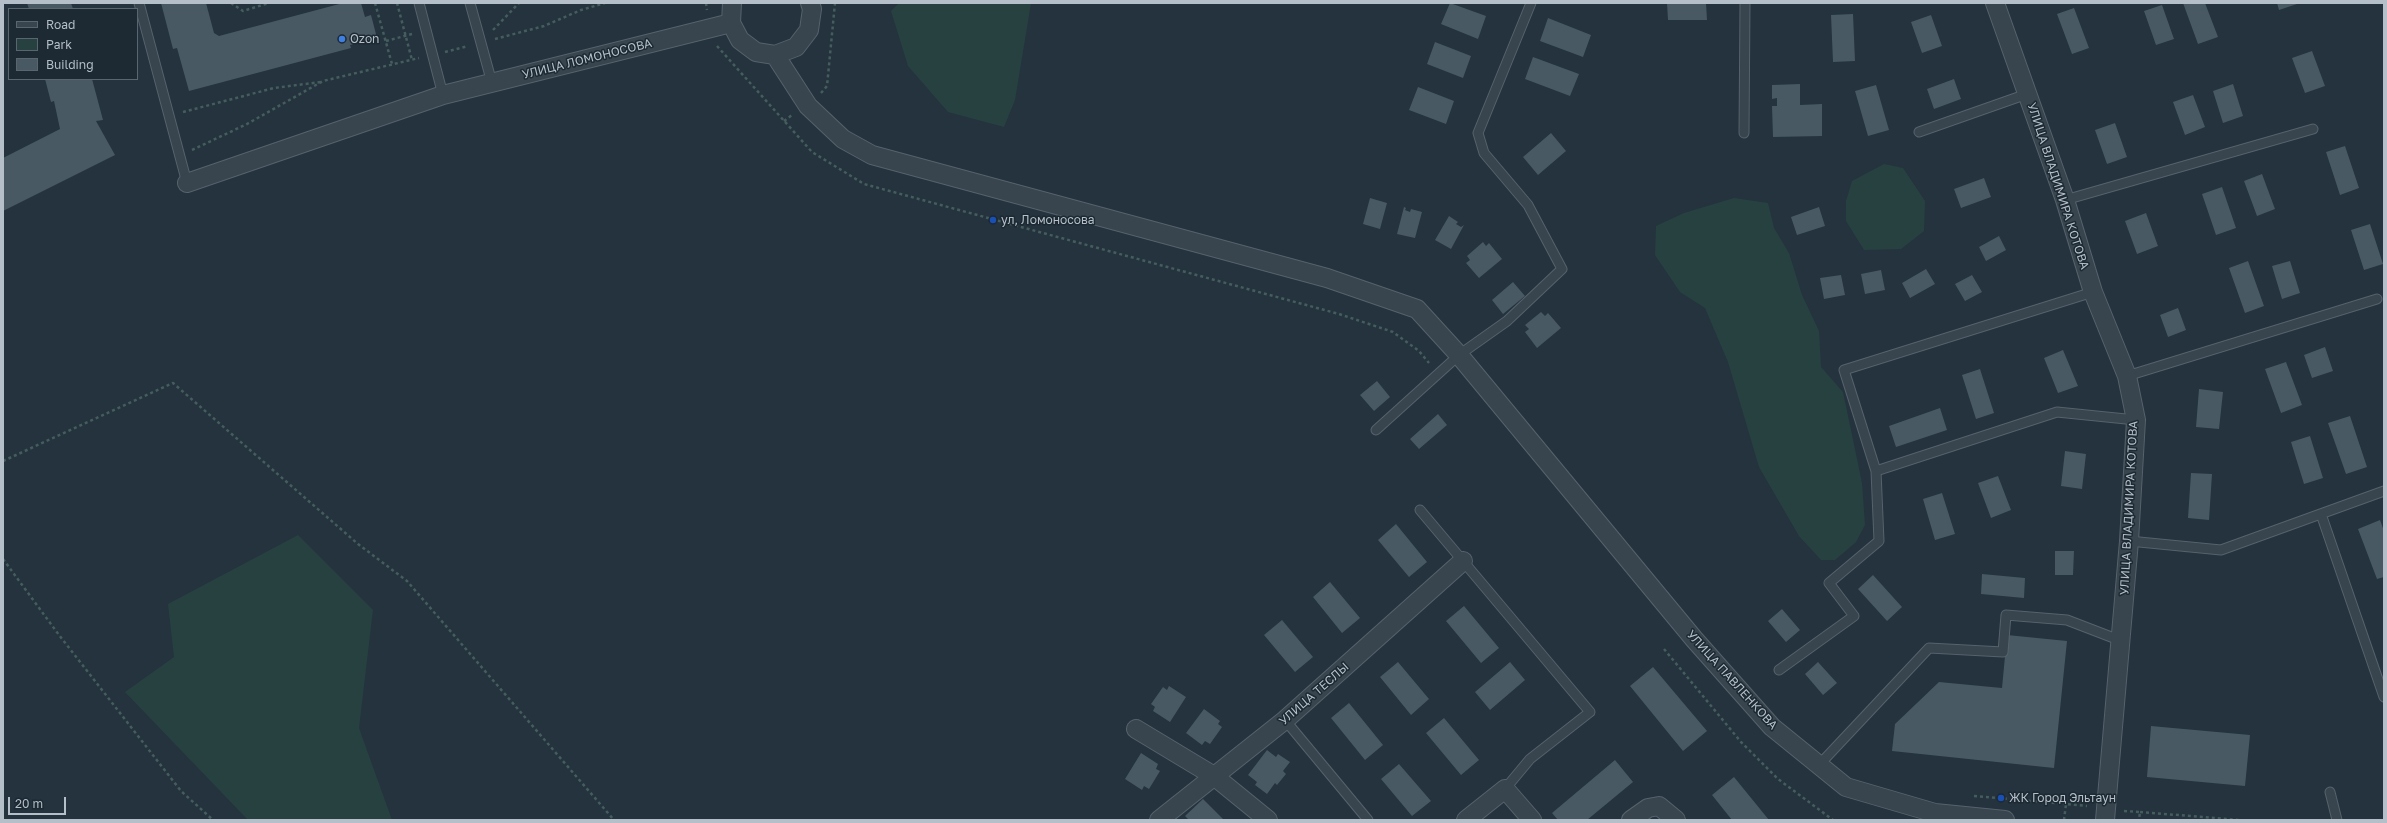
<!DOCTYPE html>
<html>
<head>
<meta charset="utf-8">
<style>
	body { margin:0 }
	#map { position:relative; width:2387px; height:823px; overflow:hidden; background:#24333e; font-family:"Golos Text",sans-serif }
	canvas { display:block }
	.frame { position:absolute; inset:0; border:4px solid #b4bfc9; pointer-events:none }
	.legend { position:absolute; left:8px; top:8px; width:130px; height:72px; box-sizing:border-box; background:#1d2933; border:1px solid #59656f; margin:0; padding:5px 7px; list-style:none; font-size:12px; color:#b4bfc9 }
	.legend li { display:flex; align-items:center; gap:8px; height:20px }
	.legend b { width:20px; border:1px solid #59656f }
	.scale { position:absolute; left:8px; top:797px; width:58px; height:18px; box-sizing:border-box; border:2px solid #b4bfc9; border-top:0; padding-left:5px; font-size:12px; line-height:14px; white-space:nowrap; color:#b4bfc9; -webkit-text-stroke:3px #1d2933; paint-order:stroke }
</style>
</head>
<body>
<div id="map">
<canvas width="2387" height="823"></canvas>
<div class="frame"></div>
<ul class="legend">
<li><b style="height:5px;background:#38444e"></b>Road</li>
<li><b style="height:11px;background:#274140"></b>Park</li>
<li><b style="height:11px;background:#485964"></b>Building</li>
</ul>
<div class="scale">20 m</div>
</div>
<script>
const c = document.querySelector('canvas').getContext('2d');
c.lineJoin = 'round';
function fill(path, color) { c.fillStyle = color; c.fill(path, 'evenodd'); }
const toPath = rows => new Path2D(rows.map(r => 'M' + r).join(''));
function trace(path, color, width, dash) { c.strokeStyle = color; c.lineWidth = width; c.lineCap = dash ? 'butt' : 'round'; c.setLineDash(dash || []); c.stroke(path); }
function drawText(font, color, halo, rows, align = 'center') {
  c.font = font + ' "Golos Text",sans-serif'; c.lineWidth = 3; c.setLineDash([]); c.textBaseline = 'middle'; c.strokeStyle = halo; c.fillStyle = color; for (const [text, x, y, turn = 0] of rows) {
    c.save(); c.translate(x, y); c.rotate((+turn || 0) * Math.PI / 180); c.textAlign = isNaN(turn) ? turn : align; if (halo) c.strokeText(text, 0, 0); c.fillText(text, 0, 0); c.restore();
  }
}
fill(toPath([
	[899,3,1031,3,1015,100,1004,127,948,112,908,66,891,11],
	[1884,164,1903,168,1925,201,1924,231,1901,249,1864,250,1846,221,1846,201,1852,181],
	[1734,198,1768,203,1774,228,1789,253,1802,295,1819,331,1821,367,1843,392,1862,483,1865,525,1856,542,1835,560,1821,560,1799,536,1759,467,1728,362,1705,308,1680,292,1655,255,1656,226,1684,213],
	[298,535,373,610,359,728,392,820,248,820,125,692,174,657,168,604]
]), '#274140');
fill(toPath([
	[27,3,71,3,73,9,29,9],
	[161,3,206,3,214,33,219,36,343,3,361,3,365,17,371,15,377,38,350,45,351,48,189,91,177,48,173,49],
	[1450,3,1486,16,1478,39,1441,24],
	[1667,3,1706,3,1707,20,1668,20],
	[2183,3,2205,3,2218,37,2198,44],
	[2277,3,2300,3,2279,10],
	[2162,5,2174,39,2156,45,2144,11],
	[2074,8,2089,48,2072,54,2057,14],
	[1853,14,1855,61,1833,62,1831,15],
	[1931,15,1942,46,1922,53,1911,22],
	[1548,18,1591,35,1583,57,1540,41],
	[1435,42,1471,56,1463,78,1427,64],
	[2312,51,2325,86,2305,93,2292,58],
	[1533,57,1579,74,1570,96,1525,79],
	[45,79,92,79,103,120,96,121,115,155,3,211,3,158,60,129,54,101,51,102],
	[1954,79,1961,99,1934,109,1927,89],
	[1800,84,1800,105,1822,104,1822,136,1773,137,1772,106,1777,106,1777,98,1772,99,1772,85],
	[2233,84,2243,116,2223,123,2213,91],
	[1876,85,1889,130,1868,136,1855,91],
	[1418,87,1454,101,1446,124,1409,110],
	[2193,95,2205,127,2185,135,2173,102],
	[2115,123,2127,157,2107,164,2095,130],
	[1551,133,1566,151,1538,175,1523,157],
	[2345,146,2359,188,2340,195,2326,152],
	[2262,174,2275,209,2257,216,2244,181],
	[1984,178,1991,197,1961,208,1954,189],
	[2222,187,2236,228,2216,235,2202,194],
	[1370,198,1387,203,1380,229,1363,224],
	[1404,207,1406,208,1405,210,1410,212,1411,209,1422,212,1415,238,1397,234],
	[1819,207,1825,226,1797,235,1791,217],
	[2146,213,2158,246,2137,254,2125,221],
	[1449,216,1458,222,1456,224,1461,227,1464,225,1451,249,1435,240],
	[2370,224,2383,264,2364,270,2351,230],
	[1999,236,2006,250,1986,261,1979,247],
	[1483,242,1486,246,1489,243,1502,259,1479,278,1466,263,1470,260,1467,256],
	[2248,261,2264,306,2245,313,2229,268],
	[2290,261,2300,293,2282,299,2272,266],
	[1926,269,1935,284,1910,298,1902,283],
	[1881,270,1885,290,1865,294,1861,274],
	[1841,275,1845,295,1824,299,1820,278],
	[1972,275,1982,292,1965,301,1955,284],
	[1513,282,1525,296,1503,314,1492,300],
	[2178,308,2186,330,2168,337,2160,315],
	[1541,312,1545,316,1548,313,1561,328,1537,348,1525,332,1529,329,1525,325],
	[2325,347,2333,371,2312,378,2304,355],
	[2063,350,2078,386,2058,393,2044,358],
	[2286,362,2302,405,2281,413,2265,369],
	[1980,369,1994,413,1976,419,1962,375],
	[1377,381,1390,397,1374,411,1360,395],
	[2199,389,2223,392,2219,429,2196,427],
	[1940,408,1947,430,1896,447,1889,426],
	[1438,414,1447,425,1419,449,1410,439],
	[2350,416,2367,467,2346,474,2328,423],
	[2310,436,2323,478,2304,484,2291,442],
	[2065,451,2086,454,2082,489,2061,486],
	[2191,473,2212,474,2209,520,2188,518],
	[1998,476,2011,510,1991,518,1978,483],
	[1942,493,1955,534,1935,540,1923,499],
	[2380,520,2384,531,2384,577,2377,579,2358,529],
	[1396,524,1427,562,1409,577,1378,540],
	[2055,551,2074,551,2073,575,2055,575],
	[1982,574,2025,578,2024,598,1981,594],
	[1873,575,1902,607,1887,621,1858,589],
	[1330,582,1360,618,1342,633,1313,597],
	[1464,606,1499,648,1481,663,1446,621],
	[1782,609,1800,630,1786,642,1768,621],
	[1282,620,1313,657,1295,672,1264,635],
	[2007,635,2067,641,2054,768,1892,751,1895,724,1939,682,2002,688],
	[1398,662,1429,699,1411,715,1380,677],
	[1510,662,1525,680,1490,710,1475,692],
	[1818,662,1837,683,1823,695,1805,674],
	[1653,667,1707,731,1683,751,1630,686],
	[1169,686,1186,697,1170,722,1153,711,1155,707,1151,704,1163,687,1167,690],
	[1349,703,1383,745,1365,760,1331,718],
	[1204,709,1220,721,1218,724,1222,727,1210,744,1205,741,1202,745,1186,733],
	[1444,718,1479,760,1461,775,1426,733],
	[2151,726,2250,735,2245,786,2147,777],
	[1267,750,1276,757,1278,754,1290,762,1283,771,1286,774,1277,785,1275,783,1267,794,1255,785,1257,782,1248,775],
	[1141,753,1158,764,1156,769,1160,771,1149,789,1144,786,1142,790,1125,779],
	[1615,760,1633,782,1587,820,1558,820,1552,813],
	[1399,764,1431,801,1412,816,1381,779],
	[1734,777,1769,820,1732,820,1712,795],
	[1203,799,1224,820,1189,820,1185,816]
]), '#485964');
const lane = toPath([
	[139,3,187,183],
	[419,3,443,95],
	[470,3,492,83],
	[1919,132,2027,94],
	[1744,133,1745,3],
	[2065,200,2313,129],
	[2127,376,2377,299],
	[1376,430,1459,355,1507,321,1562,269,1528,205,1484,153,1478,133,1531,3],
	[1876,471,2057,412,2136,420],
	[1420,510,1590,712,1530,759,1505,789],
	[2321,514,2384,697],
	[2129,541,2221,550,2384,491],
	[1779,670,1854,616,1829,583,1879,541,1876,471,1844,370,2093,292],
	[1285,720,1368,820],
	[1819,765,1929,648,2003,652,2006,615,2067,620,2119,640],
	[2330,792,2337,820]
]);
const street = toPath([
	[732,3,731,23,740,40,756,52,775,55,796,47,809,30,812,9,810,3],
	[1995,3,2065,200,2093,292,2127,376,2136,420,2129,541,2105,820],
	[775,55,808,106,843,139,872,155,1327,278,1417,309,1459,355,1694,639,1772,727,1846,787,1935,813,2005,820],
	[187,183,443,95,731,23],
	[1136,729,1214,776,1268,820],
	[1159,820,1285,720,1463,561],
	[1466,820,1505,789,1532,820],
	[1631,820,1648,808,1659,806,1676,820]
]);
trace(lane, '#56626c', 11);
trace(street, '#56626c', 20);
trace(toPath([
	[231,3,243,11,269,3],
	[375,3,392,64],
	[397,3,412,60],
	[706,3,707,10],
	[493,30,519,3],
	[495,39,544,26,581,10,605,3],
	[386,41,412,34],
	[717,46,812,152,864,184,1339,314,1393,332,1419,351,1429,363],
	[445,52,468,46],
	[821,93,827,86,835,3],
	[183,112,274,88,321,82],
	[784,121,792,115],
	[192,150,247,124,323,81,419,58],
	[3,461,173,383,358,544,407,581,614,820],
	[3,559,59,635,181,791,213,820],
	[1664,649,1741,742,1778,779,1833,820],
	[1974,796,2066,804],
	[2124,811,2140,812,2139,820],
	[2140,812,2240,820],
	[2064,820,2066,804,2087,806]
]), '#465d5d', 2.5, [3, 3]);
trace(lane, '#38444e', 9);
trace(street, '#38444e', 18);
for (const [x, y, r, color] of [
	[342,39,4,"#3f7fe0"],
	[993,220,4,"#1a4fb4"],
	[2001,798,4,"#1a4fb4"]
]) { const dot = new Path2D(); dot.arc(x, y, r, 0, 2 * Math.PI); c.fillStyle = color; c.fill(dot); trace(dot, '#1d2933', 1.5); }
drawText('12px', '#b4bfc9', '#1d2933', [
	["Ozon",350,39],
	["ул, Ломоносова",1001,220],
	["ЖК Город Эльтаун",2009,798]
], 'left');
drawText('12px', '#b4bfc9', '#1d2933', [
	["УЛИЦА ЛОМОНОСОВА",587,59,-14],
	["УЛИЦА ВЛАДИМИРА КОТОВА",2058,186,72],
	["УЛИЦА ВЛАДИМИРА КОТОВА",2129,508,-87],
	["УЛИЦА ПАВЛЕНКОВА",1732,680,48],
	["УЛИЦА ТЕСЛЫ",1314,694,-41]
]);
</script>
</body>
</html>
